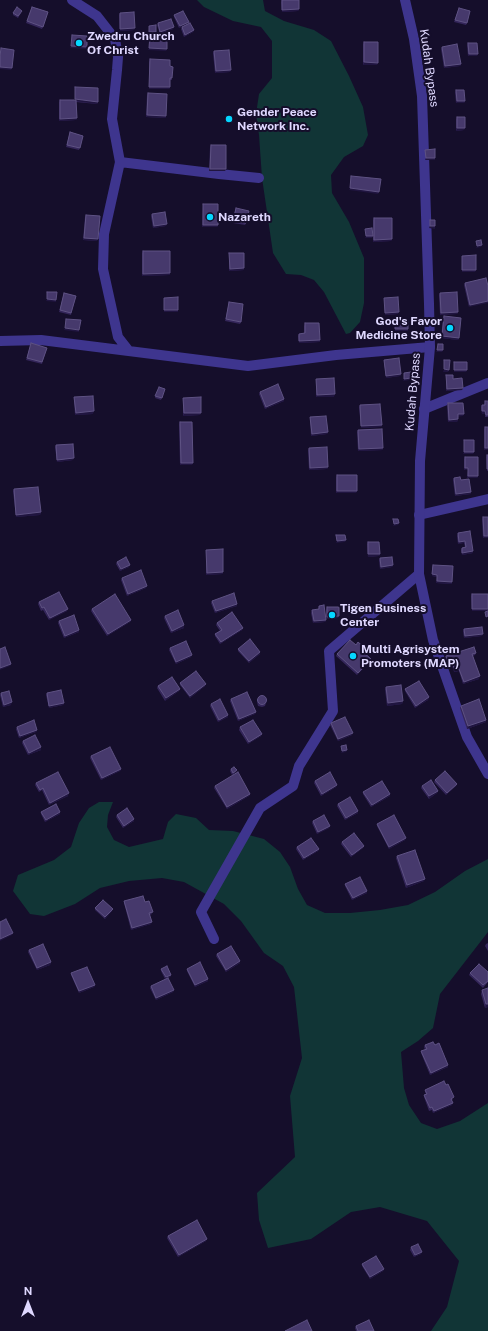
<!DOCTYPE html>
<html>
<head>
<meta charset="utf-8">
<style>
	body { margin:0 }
	#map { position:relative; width:488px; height:1331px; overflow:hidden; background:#150e2b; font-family:"Public Sans",sans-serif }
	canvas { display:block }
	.north { position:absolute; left:8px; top:1283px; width:40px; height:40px; -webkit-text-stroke:3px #150e2b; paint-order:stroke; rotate:0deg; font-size:11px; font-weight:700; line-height:16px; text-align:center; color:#dfd8ff }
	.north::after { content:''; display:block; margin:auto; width:14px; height:18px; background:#dfd8ff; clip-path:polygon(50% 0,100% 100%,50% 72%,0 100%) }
</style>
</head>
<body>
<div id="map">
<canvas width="488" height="1331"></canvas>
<div class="north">N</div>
</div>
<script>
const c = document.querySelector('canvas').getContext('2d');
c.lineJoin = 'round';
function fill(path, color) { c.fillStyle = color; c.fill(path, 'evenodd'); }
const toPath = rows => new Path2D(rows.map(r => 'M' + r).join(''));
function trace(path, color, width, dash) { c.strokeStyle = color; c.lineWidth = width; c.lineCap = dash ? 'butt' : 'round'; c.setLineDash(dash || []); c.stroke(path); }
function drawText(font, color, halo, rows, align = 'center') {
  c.font = font + ' "Public Sans",sans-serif'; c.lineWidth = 4; c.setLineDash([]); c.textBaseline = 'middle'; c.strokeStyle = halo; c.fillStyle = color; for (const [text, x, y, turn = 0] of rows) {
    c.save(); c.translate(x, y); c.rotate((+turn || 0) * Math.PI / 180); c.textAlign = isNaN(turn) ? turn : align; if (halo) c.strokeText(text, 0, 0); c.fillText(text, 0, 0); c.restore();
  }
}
fill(toPath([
	[197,0,263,0,265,11,284,21,314,30,331,41,349,76,363,107,368,135,363,146,344,157,331,175,332,193,349,222,364,258,364,303,360,322,350,333,346,334,324,292,314,280,301,275,286,274,273,253,262,178,259,135,256,114,259,94,272,78,272,41,261,27,233,21,204,7],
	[99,802,113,802,108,815,107,827,114,840,129,847,163,839,168,822,176,814,196,818,209,830,233,831,264,839,280,852,290,867,298,889,307,905,325,913,350,913,380,910,408,905,435,892,465,871,488,859,488,932,440,994,433,1028,418,1041,401,1052,404,1088,409,1105,421,1123,437,1129,460,1121,488,1103,488,1331,431,1331,447,1307,459,1261,427,1221,380,1207,351,1212,311,1239,268,1248,259,1220,257,1193,295,1157,290,1096,302,1058,294,987,283,966,264,953,241,921,224,904,184,882,162,878,129,881,100,888,75,904,44,916,30,914,13,891,18,875,54,860,71,847,79,823,89,808]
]), '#113536');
trace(toPath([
	[72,0,97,16,115,39,118,57,117,70,112,119,120,162,104,234,103,269,118,337,129,351],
	[120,162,219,174,259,178],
	[0,341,41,340,248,366,336,355,430,347],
	[424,409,488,383],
	[419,515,488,499],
	[214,939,201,912,260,808,293,786,299,766,333,711,329,651,419,574]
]), '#3e358e', 10);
trace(toPath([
	[405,0,414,39,422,96,429,304,430,347,420,461,419,574,433,640,467,737,488,774]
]), '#3e358e', 10);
fill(toPath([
	[282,0,299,9,298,11,282,12,281,2],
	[32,7,48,12,42,29,26,23],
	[459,8,467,23,466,25,454,22],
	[13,13,21,13,18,18,13,15],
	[120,13,134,30,120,31,119,15],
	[174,15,189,22,188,24,194,30,193,32,184,37,181,29,182,27,188,24,179,28,174,17],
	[158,23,173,29,160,34,157,25],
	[364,42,377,65,363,65,363,44],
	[468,43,477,56,468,56,467,45],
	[442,47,461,64,460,66,444,68,441,49],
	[214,51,230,72,215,73,213,53],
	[150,59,170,66,172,80,170,80,170,87,169,89,149,89,149,62],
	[75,87,98,102,97,104,76,102,77,118,76,120,59,121,59,102,60,100,75,100],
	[456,90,465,101,464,103,456,103,455,92],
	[148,93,166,118,146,117,147,95],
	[457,117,464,130,456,131,456,119],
	[70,132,83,136,79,150,66,147],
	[211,145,226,169,225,171,209,171,210,147],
	[203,204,218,225,217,227,202,227,203,206],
	[236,208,246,223,245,225,233,223],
	[152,214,166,226,153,228,151,216],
	[86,215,97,241,83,240,85,217],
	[374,218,392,239,391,241,373,242,373,220],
	[143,251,170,273,170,275,142,276,142,253],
	[229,253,244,270,229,271],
	[462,256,475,272,462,272],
	[486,278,469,307,464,285,465,283],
	[64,293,76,296,71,315,59,312],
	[440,293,458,312,457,314,440,315,439,295],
	[164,298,178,312,164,312],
	[384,298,398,314,385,315,384,300],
	[229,302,241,322,240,324,225,321],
	[444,316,459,338,458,340,441,338,443,319],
	[305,323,320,340,320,342,299,343,298,336,299,334,304,333,304,326],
	[31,343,47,348,42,364,26,360],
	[384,360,401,374,400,376,386,378,384,362],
	[446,375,453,379,463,388,462,390,446,391],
	[316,379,334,397,316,397],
	[159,387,165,389,161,400,155,398],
	[260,392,284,399,284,401,265,409,259,394],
	[74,397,93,414,75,415,74,399],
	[183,398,200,415,183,416],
	[485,401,488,417,485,417,485,414,482,414,481,407,482,405,484,405],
	[448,403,463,416,458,416,458,419,457,422,448,422,447,405],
	[360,405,382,425,381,427,361,428,359,407],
	[310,417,328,432,327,434,311,436,310,420],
	[180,422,192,465,180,465,179,424],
	[485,427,488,450,484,450,484,429],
	[358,430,383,448,383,450,358,451,357,432],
	[56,445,73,460,57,462,55,447],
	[309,448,328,467,327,469,309,470,308,450],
	[487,455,488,471,487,471,486,457],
	[465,457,478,476,477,478,467,478,468,470,464,470,464,459],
	[337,475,356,493,336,493,336,477],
	[454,478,461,480,471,494,455,496,453,480],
	[14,489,41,512,40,515,16,517,13,491],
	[483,517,488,517,488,538,483,538,482,519],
	[458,533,473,551,473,553,462,555,461,550,462,548,465,547,464,543,458,544,457,536],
	[368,542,380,554,379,556,368,557,367,544],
	[206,550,223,572,223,574,206,575],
	[380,558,393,565,392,567,380,569,379,560],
	[117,562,129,567,120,571,116,564],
	[433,565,452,582,452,584,436,583,437,577,432,576,432,567],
	[122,578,146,588,127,596,121,580],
	[472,594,488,611,472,611,471,596],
	[212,601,237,604,237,606,215,613,211,603],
	[39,602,67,611,49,620,43,610,41,611,38,604],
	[319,606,326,620,325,622,313,623,311,613,312,610,318,610],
	[327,607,338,618,326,619,326,609],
	[92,609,131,620,130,622,107,636,91,611],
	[165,616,184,625,184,628,171,633,164,618],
	[59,621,79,632,64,638,58,623],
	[217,623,243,628,242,630,220,644,215,636,215,634,220,631,216,625],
	[464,629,482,636,464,638,463,631],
	[356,645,365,651,364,652,371,659,370,661,357,675,336,656,337,654],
	[170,648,191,657,176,664,169,650],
	[238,649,260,654,249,663,238,651],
	[476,653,475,655,473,656,479,679,463,684,459,671,454,672,453,667,449,669,445,659,446,656],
	[180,683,205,686,190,698,180,685],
	[158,686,180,689,179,691,165,701,157,688],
	[386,687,403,701,402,704,387,706,385,689],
	[405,689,429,697,428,700,415,708,405,691],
	[1,693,11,705,3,707,0,695],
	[47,693,64,703,63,705,49,708,46,695],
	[259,697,267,700,265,706,262,707,258,706,257,702],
	[231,699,256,712,255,714,238,721,230,701],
	[211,704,228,717,218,722,210,706],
	[461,706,486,720,486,722,467,729,460,708],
	[331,723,352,735,338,741,330,725],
	[17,727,37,730,36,732,19,738,16,729],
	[240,727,261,736,248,744,239,730],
	[23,741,41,747,41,750,28,755,22,743],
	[91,756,121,769,120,771,101,780,90,758],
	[231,769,237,770,236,772,232,775,230,771],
	[435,780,457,784,456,786,446,795,434,782],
	[315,781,336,787,321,796,314,783],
	[36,783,68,796,49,805,42,790,39,792,35,785],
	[215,786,250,794,249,796,227,809,214,788],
	[422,786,438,791,437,793,429,799,421,788],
	[363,792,390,796,371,807,363,794],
	[338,804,358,811,358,813,345,820,337,806],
	[41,812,60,812,60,814,45,822,41,814],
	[117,815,134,819,134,821,123,828,116,817],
	[313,821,329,828,317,834,312,823],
	[377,824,405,840,389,849,377,826],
	[342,842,364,846,363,848,351,857,341,844],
	[297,847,319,849,318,851,303,860,296,849],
	[397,856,424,881,406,888,396,858],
	[345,884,367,891,367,893,352,900,345,886],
	[124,901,145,902,152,914,150,915,151,924,131,930,124,903],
	[95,908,112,911,105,919,95,910],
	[488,943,488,951,485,946,486,944],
	[29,950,51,962,50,965,37,970,28,952],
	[217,954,240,961,240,963,226,972,216,956],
	[161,969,171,975,170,977,165,979,161,971],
	[187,969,208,979,208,981,195,987,187,971],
	[488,972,488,982,483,988,469,975,470,973],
	[71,973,95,985,94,987,79,993,71,975],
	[151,986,174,990,173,992,156,1000,150,988],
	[488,988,488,1007,485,1008,481,994,482,990],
	[425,1045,448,1067,430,1075,421,1053,421,1051,425,1050,424,1047],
	[425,1090,453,1099,452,1100,452,1105,433,1113,432,1110,429,1111,424,1097,424,1095,426,1094,425,1092],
	[168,1236,206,1241,178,1257,167,1238],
	[411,1247,421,1254,414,1257,410,1250],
	[362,1264,384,1269,383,1271,370,1279,362,1266],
	[356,1326,374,1331,356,1331,355,1328]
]), '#34265a');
fill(toPath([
	[299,9,298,11,282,12,282,10],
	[189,22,188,24,179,28,180,26],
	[174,27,173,29,160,34,160,32],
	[135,28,134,30,120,31,120,29],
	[194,30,193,32,184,37,185,35],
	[149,32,156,32,155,34,148,34],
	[71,46,87,47,86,49,70,48],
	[149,48,167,49,166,51,148,50],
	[469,54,478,54,477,56,468,56],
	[364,62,378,63,377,65,363,65],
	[461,64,460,66,444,68,445,66],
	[0,67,12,68,11,70,0,69],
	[231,70,230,72,215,73,216,71],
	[149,87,170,87,169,89,149,89],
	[75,99,98,102,97,104,75,101],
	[457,101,465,101,464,103,456,103],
	[147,115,166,116,166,118,146,117],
	[77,118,76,120,59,121,60,119],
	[457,128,465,128,464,130,456,131],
	[426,158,435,158,435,160,425,160],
	[210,169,226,169,225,171,209,171],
	[350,188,379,192,378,194,349,190],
	[167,224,166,226,153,228,154,226],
	[203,225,218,225,217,227,202,227],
	[430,226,435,226,435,229,429,228],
	[366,236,373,236,372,238,365,238],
	[84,238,98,239,97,241,83,240],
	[392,239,391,241,373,242,374,240],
	[482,245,481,247,476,248,477,246],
	[244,268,244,270,229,271,230,269],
	[462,270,476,270,475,272,462,272],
	[170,273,170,275,142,276,143,274],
	[47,299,56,300,56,302,46,301],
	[488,301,488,303,469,307,470,305],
	[164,310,178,310,178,312,164,312],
	[399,312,398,314,385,315,385,313],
	[458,312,457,314,440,315,441,313],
	[65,328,79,330,79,332,64,330],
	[395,329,408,329,408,331,394,331],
	[442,336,459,338,458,340,441,338],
	[320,340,320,342,299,343,299,341],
	[437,350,443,350,442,352,436,352],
	[444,369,449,370,448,372,443,372],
	[454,370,467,370,466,372,454,372],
	[401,374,400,376,386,378,386,376],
	[411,378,410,380,403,381,404,379],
	[463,388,462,390,446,391,447,389],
	[335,394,334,397,316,397,317,395],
	[284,399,284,401,265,409,266,407],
	[94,411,93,414,75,415,76,413],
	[482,411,485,411,485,414,482,414],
	[184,413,201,413,200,415,183,416],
	[458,414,464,414,463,416,457,417],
	[458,419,457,422,448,422,449,420],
	[382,425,381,427,361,428,361,426],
	[328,432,327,434,311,436,312,434],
	[383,448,383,450,358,451,359,449],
	[485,448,488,448,488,450,484,450],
	[464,452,474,452,473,454,463,454],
	[74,458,73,460,57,462,57,460],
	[181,463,193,463,192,465,180,465],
	[328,467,327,469,309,470,310,468],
	[465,468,468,468,468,470,464,470],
	[468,476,478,476,477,478,467,478],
	[337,491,357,491,356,493,336,493],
	[471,492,471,494,455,496,456,494],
	[41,512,40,515,16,517,16,515],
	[399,523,398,525,393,526,394,524],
	[484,536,488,536,488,538,483,538],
	[346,540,345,542,336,543,337,541],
	[465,541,464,543,458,544,459,542],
	[473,551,473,553,462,555,462,553],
	[368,554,380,554,379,556,368,557],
	[130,565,129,567,120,571,121,569],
	[393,565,392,567,380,569,381,567],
	[223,572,223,574,206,575,207,573],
	[432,574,437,575,437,577,432,576],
	[437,581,452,582,452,584,436,583],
	[147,586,146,588,127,596,128,594],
	[237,604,237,606,215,613,216,611],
	[68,609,67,611,49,620,50,618],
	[472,609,488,609,488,611,472,611],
	[339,616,338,618,326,619,327,617],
	[131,620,130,622,107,636,108,634],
	[326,620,325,622,313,623,314,621],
	[184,625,184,628,171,633,172,631],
	[243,628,242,630,220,644,221,642],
	[79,630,79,632,64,638,65,636],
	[483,634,482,636,464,638,465,636],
	[260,652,260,654,249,663,249,661],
	[192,655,191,657,176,664,176,662],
	[371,659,370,661,357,675,358,673],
	[11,664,10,666,0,670,0,668],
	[453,665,453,667,449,669,449,667],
	[459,669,459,671,454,672,455,670],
	[480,676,479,679,463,684,464,682],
	[206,684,205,686,190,698,190,696],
	[180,689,179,691,165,701,166,698],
	[429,697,428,700,415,708,416,706],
	[403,701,402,704,387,706,388,703],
	[12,702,11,705,3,707,4,705],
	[64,703,63,705,49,708,49,706],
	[256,712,255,714,238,721,239,719],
	[228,715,228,717,218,722,219,720],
	[486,720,486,722,467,729,468,726],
	[37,730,36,732,19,738,20,736],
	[353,733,352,735,338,741,338,739],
	[262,734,261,736,248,744,249,742],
	[41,747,41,750,28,755,29,753],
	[347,750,346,752,341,753,342,751],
	[121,769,120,771,101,780,102,778],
	[457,784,456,786,446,795,447,793],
	[337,785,336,787,321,796,322,794],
	[438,791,437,793,429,799,429,796],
	[69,793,68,796,49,805,50,803],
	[250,794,249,796,227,809,227,807],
	[390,794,390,796,371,807,372,805],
	[358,811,358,813,345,820,346,818],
	[60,812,60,814,45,822,46,820],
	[134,819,134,821,123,828,124,826],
	[330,826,329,828,317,834,318,832],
	[406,838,405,840,389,849,389,847],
	[364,846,363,848,351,857,352,855],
	[319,849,318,851,303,860,304,858],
	[425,879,424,881,406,888,407,885],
	[367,891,367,893,352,900,353,898],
	[113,909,112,911,105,919,105,917],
	[152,922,151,924,131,930,132,928],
	[13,933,12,935,0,941,0,939],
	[240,961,240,963,226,972,226,970],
	[51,962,50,965,37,970,37,968],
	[171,975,170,977,165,979,166,977],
	[208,979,208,981,195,987,195,985],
	[95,985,94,987,79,993,79,991],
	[174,990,173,992,156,1000,156,998],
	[486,1004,488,1004,488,1007,485,1008],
	[448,1065,448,1067,430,1075,431,1073],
	[453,1103,452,1105,433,1113,434,1111],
	[207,1239,206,1241,178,1257,179,1255],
	[422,1252,421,1254,414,1257,415,1255],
	[384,1269,383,1271,370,1279,370,1277]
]), '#201540');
const building = toPath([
	[282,0,299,0,299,9,282,10,282,0],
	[17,7,22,11,18,16,13,13,17,7],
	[32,7,48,12,43,27,27,21,32,7],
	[459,8,470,11,467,23,455,20,459,8],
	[183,11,189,22,180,26,174,15,183,11],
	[134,12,135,28,120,29,120,13,134,12],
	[171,19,174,27,160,32,158,23,171,19],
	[190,23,194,30,185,35,182,27,190,23],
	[156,25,156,32,149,32,149,26,156,25],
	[72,35,87,36,87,47,71,46,72,35],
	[150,35,167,36,167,49,149,48,150,35],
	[364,42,378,42,378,63,364,62,364,42],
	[468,43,477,43,478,54,469,54,468,43],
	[457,44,461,64,445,66,442,47,457,44],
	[1,48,14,50,12,68,0,67,0,56,1,48],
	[229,50,231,70,216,71,214,51,229,50],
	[150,59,170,60,170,66,173,67,172,78,170,78,170,87,149,87,150,59],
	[75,87,98,88,98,102,75,99,75,87],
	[456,90,464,90,465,101,457,101,456,90],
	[148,93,167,94,166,116,147,115,148,93],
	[60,100,76,100,77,118,60,119,60,100],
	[457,117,465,117,465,128,457,128,457,117],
	[70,132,83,136,80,148,67,145,70,132],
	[211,145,226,145,226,169,210,169,211,145],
	[435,149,435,158,426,158,425,150,435,149],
	[351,176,381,179,379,192,350,188,351,176],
	[203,204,218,204,218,225,203,225,203,204],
	[236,208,249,211,246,223,233,221,236,208],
	[165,212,167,224,154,226,152,214,165,212],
	[86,215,100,216,98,239,84,238,86,215],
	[374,218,392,218,392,239,374,240,374,218],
	[430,220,435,220,435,226,430,226,430,220],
	[372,228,373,236,366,236,365,229,372,228],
	[481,240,482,245,477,246,476,241,481,240],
	[143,251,170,251,170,273,143,274,143,251],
	[229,253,244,253,244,268,230,269,229,253],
	[476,255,476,270,462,270,462,256,476,255],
	[486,278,488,286,488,301,470,305,465,283,486,278],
	[47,292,57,292,56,300,47,299,47,292],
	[457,292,458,312,441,313,440,293,457,292],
	[64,293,76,296,71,313,60,310,64,293],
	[178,297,178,310,164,310,164,298,178,297],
	[398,297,399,312,385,313,384,298,398,297],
	[229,302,243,304,241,322,226,319,229,302],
	[444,316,461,318,459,338,442,336,444,316],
	[66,319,81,320,79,330,65,328,66,319],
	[395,320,408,320,408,329,395,329,395,320],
	[305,323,319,323,320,340,299,341,299,334,305,333,305,323],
	[31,343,47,348,42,362,27,358,31,343],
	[438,344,443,344,443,350,437,350,438,344],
	[399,358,401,374,386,376,384,360,399,358],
	[444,360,450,360,449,370,444,369,444,360],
	[454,362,467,362,467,370,454,370,454,362],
	[411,372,411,378,404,379,404,373,411,372],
	[446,375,453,375,453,379,462,378,463,388,447,389,446,375],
	[334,378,335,394,317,395,316,379,334,378],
	[278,384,284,399,266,407,260,392,278,384],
	[159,387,165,389,162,398,155,396,159,387],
	[93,396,94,411,76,413,74,397,93,396],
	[201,397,201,413,184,413,183,398,201,397],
	[485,401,488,401,488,415,486,415,485,411,482,411,482,405,485,405,485,401],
	[448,403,463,403,464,414,458,414,458,419,449,420,448,403],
	[380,404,382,425,361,426,360,405,380,404],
	[326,416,328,432,312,434,310,417,326,416],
	[180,422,192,422,193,463,181,463,180,422],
	[485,427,488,427,488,448,485,448,485,427],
	[382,429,383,448,359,449,358,430,382,429],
	[464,440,474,440,474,452,464,452,464,440],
	[73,444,74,458,57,460,56,445,73,444],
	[327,447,328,467,310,468,309,448,327,447],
	[487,455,488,455,488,469,487,469,487,455],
	[465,457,478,457,478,476,468,476,468,468,465,468,465,457],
	[337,475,357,475,357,491,337,491,337,475],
	[460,477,461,480,469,479,471,492,456,494,454,478,460,477],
	[38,487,41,512,16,515,14,489,38,487],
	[483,517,488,517,488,536,484,536,483,517],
	[393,519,398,519,399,523,394,524,393,519],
	[470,531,473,551,462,553,462,548,466,547,465,541,459,542,458,533,470,531],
	[336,535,345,535,346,540,337,541,336,535],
	[368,542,379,542,380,554,368,554,368,542],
	[223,549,223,572,207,573,206,550,223,549],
	[126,557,130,565,121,569,117,562,126,557],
	[392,557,393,565,381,567,380,558,392,557],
	[433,565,453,566,452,582,437,581,437,575,432,574,433,565],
	[141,570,147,586,128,594,122,578,141,570],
	[59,592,68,609,50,618,44,607,42,608,39,602,59,592],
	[234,593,237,604,216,611,212,601,234,593],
	[115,594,131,620,108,634,92,609,115,594],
	[472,594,488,594,488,609,472,609,472,594],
	[324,605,326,620,314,621,312,610,319,609,319,606,324,605],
	[327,607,339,607,339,616,327,617,327,607],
	[178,610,184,625,172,631,165,616,178,610],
	[488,611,488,616,486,617,485,612,488,611],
	[232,612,243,628,221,642,215,634,222,630,217,623,232,612],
	[74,615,79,630,65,636,59,621,74,615],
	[482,627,483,634,465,636,464,629,482,627],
	[250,639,260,652,249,661,238,649,250,639],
	[350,640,356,645,358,642,366,649,363,652,371,659,358,673,337,654,350,640],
	[186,641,192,655,176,662,170,648,186,641],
	[5,647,11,664,0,668,0,649,5,647],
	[474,647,476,653,472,654,480,676,464,682,459,669,455,670,453,665,449,667,446,656,474,647],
	[196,671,206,684,190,696,180,683,196,671],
	[172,677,180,689,166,698,158,686,172,677],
	[419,681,429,697,416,706,405,689,419,681],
	[401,685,403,701,388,703,386,687,401,685],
	[61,690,64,703,49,706,47,693,61,690],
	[9,691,12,702,4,705,1,693,9,691],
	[247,692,256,712,239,719,231,699,247,692],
	'257.5 700a4.5 4.5 0 1 1 9 0a4.5 4.5 0 1 1-9 0Z',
	[220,699,228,715,219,720,211,704,220,699],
	[479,699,486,720,468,726,461,706,479,699],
	[345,717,353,733,338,739,331,723,345,717],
	[34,720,37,730,20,736,17,727,34,720],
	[253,720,262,734,249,742,240,727,253,720],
	[35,735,41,747,29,753,23,741,35,735],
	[346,745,347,750,342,751,341,746,346,745],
	[110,747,121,769,102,778,91,756,110,747],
	[234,767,237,770,233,773,231,769,234,767],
	[445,771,457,784,447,793,435,780,445,771],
	[58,772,69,793,50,803,43,788,40,790,36,783,58,772],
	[238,772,250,794,227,807,215,786,238,772],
	[330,772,337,785,322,794,315,781,330,772],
	[431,780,438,791,429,796,422,786,431,780],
	[382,781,390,794,372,805,363,792,382,781],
	[350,797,358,811,346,818,338,804,350,797],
	[56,804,60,812,46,820,41,812,56,804],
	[127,808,134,819,124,826,117,815,127,808],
	[324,815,330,826,318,832,313,821,324,815],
	[394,815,406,838,389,847,377,824,394,815],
	[354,833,364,846,352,855,342,842,354,833],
	[311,838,319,849,304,858,297,847,311,838],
	[415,850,425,879,407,885,397,856,415,850],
	[360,877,367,891,353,898,345,884,360,877],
	[143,896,145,902,149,901,153,912,149,913,152,922,132,928,124,901,143,896],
	[103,900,113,909,105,917,95,908,103,900],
	[6,919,13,933,0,939,0,922,6,919],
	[43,944,51,962,37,968,29,950,43,944],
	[231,946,240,961,226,970,217,954,231,946],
	[200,962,208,979,195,985,187,969,200,962],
	[479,964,488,972,488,981,483,985,470,973,479,964],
	[167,966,171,975,166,977,161,969,167,966],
	[87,967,95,985,79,991,71,973,87,967],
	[168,978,174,990,156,998,151,986,168,978],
	[488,988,488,1004,486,1004,482,990,488,988],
	[433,1042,435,1045,439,1043,448,1065,431,1073,421,1051,427,1049,425,1045,433,1042],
	[444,1081,446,1085,448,1084,454,1097,451,1099,453,1103,434,1111,432,1107,430,1108,424,1095,427,1094,425,1090,444,1081],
	[197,1220,207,1239,179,1255,168,1236,197,1220],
	[418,1244,422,1252,415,1255,411,1247,418,1244],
	[376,1256,384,1269,370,1277,362,1264,376,1256],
	[307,1320,312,1331,285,1331,307,1320],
	[369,1320,374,1331,358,1331,356,1326,369,1320]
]);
fill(building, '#46396c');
trace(building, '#5e5283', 1);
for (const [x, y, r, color] of [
	[79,43,4,"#04d6ff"],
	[229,119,4,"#04d6ff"],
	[210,217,4,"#04d6ff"],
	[450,328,4,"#04d6ff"],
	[332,615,4,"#04d6ff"],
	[353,656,4,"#04d6ff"]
]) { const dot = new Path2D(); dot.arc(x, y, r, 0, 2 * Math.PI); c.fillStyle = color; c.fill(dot); trace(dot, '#150e2b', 1.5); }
drawText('bold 12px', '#dfd8ff', '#150e2b', [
	["Zwedru Church",87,36],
	["Of Christ",87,50],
	["Gender Peace",237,112],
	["Network Inc.",237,126],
	["Nazareth",218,217],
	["God's Favor",442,321,"right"],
	["Medicine Store",442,335,"right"],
	["Tigen Business",340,608],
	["Center",340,622],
	["Multi Agrisystem",361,649],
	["Promoters (MAP)",361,663]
], 'left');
drawText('12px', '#dfd8ff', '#150e2b', [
	["Kudah Bypass",429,68,82],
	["Kudah Bypass",413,392,-85]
]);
</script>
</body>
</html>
